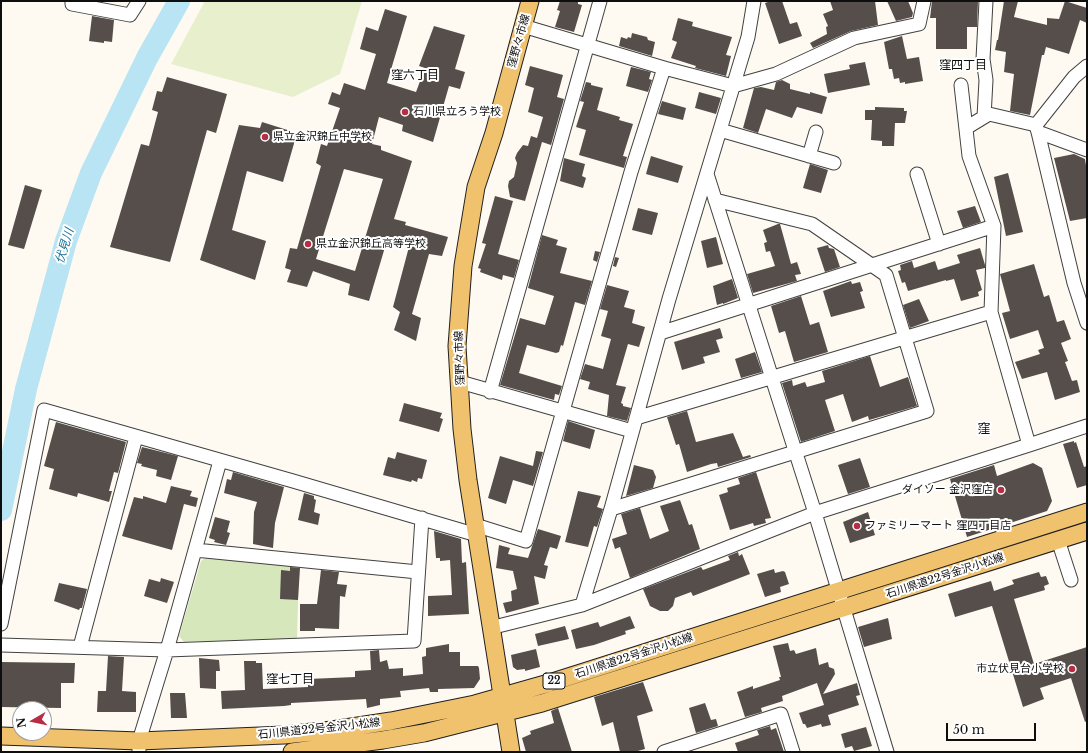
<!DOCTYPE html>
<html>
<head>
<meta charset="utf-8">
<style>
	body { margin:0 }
	#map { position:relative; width:1088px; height:753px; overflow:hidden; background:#fefaf1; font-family:"Libre Baskerville",serif }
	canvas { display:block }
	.frame { position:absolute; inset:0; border:2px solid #0e0e0e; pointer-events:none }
	.north { position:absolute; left:12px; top:701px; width:40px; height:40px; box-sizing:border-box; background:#fff; border:1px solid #9f9f9f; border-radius:50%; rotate:261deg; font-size:11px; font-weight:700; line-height:16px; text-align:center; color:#0e0e0e }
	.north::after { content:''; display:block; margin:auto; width:14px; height:18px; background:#b72e44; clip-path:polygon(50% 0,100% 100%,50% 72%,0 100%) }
	.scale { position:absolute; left:946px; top:723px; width:90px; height:18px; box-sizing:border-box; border:2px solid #0e0e0e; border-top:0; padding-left:5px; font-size:12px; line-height:14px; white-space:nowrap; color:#0e0e0e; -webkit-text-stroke:3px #fff; paint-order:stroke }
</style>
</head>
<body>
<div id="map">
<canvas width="1088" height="753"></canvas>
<div class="frame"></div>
<div class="north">N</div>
<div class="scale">50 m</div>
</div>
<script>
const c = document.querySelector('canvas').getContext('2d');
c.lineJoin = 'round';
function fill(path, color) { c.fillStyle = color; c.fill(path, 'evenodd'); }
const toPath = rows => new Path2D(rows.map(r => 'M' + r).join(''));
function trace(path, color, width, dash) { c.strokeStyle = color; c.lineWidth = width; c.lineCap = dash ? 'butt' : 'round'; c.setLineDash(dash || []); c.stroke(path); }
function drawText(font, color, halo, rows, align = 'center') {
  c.font = font + ' "Libre Baskerville","Noto Sans JP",serif'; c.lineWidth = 4; c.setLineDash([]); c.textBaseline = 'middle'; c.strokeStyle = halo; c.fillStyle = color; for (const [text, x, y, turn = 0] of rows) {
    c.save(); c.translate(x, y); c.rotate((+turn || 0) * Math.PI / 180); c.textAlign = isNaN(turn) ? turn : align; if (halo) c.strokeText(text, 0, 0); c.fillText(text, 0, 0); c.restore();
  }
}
fill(toPath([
	[208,556,299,565,297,639,184,642,179,636,201,561]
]), '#d7e7bc');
fill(toPath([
	[205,1,362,1,340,74,293,97,171,64]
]), '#e7efcd');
trace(toPath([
	[1,510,26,389,66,241,91,173,147,58,179,1]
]), '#b8e4f3', 22);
fill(toPath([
	[560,1,578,1,578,4,582,5,574,32,555,27,560,11,557,10],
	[771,1,782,1,790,24,797,22,802,36,779,44,765,3],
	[830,1,875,1,878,25,851,31,813,48,810,43,827,34,826,27,828,26,823,14,833,10],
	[887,1,908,1,913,13,912,17,896,21],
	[932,1,978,1,977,27,967,27,967,49,936,49,936,18,930,18],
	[1004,1,1018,1,1014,17,1047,25,1047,18,1059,19,1065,1,1087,8,1087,23,1080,20,1069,54,1046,47,1044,55,1042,55,1030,115,1010,111,1014,74,1004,72,1006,52,995,50,997,40,998,40],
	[385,9,407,16,387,83,416,92,425,68,419,66,434,26,465,35,455,69,465,72,460,89,449,86,433,142,402,131,403,125,379,117,372,144,381,146,381,150,412,161,394,219,406,222,405,225,448,237,442,256,429,254,412,314,421,318,416,341,394,330,400,312,393,307,410,243,388,237,369,301,348,295,350,284,313,271,307,287,287,282,291,270,285,268,290,248,297,249,321,166,316,163,321,144,327,146,340,108,328,104,332,92,340,95,344,83,365,90,376,54,360,49,366,27,378,31],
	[344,169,383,179,355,271,316,259],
	[92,16,114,20,112,42,104,41,104,43,89,41],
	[678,18,693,22,692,26,732,37,726,55,731,56,726,76,695,68,696,66,671,58,677,42,672,40],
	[632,33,647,37,648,40,655,42,652,56,619,46,621,37,627,39,628,37,631,38],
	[902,36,907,59,919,57,923,81,905,84,905,82,900,83,899,78,894,79,892,69,889,69,884,42],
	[865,62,870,85,828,93,824,74,850,69,849,65],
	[530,66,563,75,557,97,564,99,551,145,542,142,525,201,510,197,508,186,509,181,514,177,517,163,515,158,517,153,523,145,528,146,531,136,537,138,543,117,528,112,534,88,525,85],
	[631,67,651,72,649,79,652,80,648,92,626,86],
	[167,77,227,94,216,133,207,130,170,262,110,247,141,144,149,146,158,112,152,110,157,91,162,92],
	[782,80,790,84,790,89,810,94,810,92,827,97,822,114,797,107,792,118,766,109,758,133,743,128,754,88,761,87,774,90,776,82],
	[586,82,591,83,591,85,603,88,597,110,620,117,619,120,633,124,623,156,627,157,624,168,579,155,586,130,576,127,584,102,580,101],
	[699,92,721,98,716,114,695,108],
	[662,101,686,108,683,120,658,114],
	[875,107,904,108,904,111,907,111,905,123,895,123,894,146,882,146,882,141,871,140,872,120,865,120,865,110,875,110],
	[262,122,297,133,283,182,247,171,232,230,266,241,255,280,200,260,239,125,260,128],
	[1074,154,1085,159,1087,172,1087,218,1070,221,1054,158],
	[651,156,683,166,678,183,646,174],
	[564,158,585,164,582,176,586,178,583,188,560,181],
	[810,164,828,170,821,193,803,188],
	[1008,173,1023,232,1006,236,994,177],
	[25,185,42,190,24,249,8,245],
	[495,196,513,201,498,254,519,260,514,278,503,275,502,280,480,272,481,269,478,268,486,244,482,243],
	[975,206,981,222,963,228,957,211],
	[638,208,658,213,652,235,632,230],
	[778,224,780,224,785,242,791,264,797,262,801,274,795,275,797,281,753,293,747,274,775,266,770,251,766,252,764,243,767,242,763,230],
	[542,235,558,240,556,245,567,248,560,273,592,281,585,305,575,302,563,346,561,345,559,352,556,353,527,345,519,373,562,386,559,395,555,394,554,400,500,385,520,318,545,325,554,296,528,288],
	[716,237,723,264,707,268,701,241],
	[828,245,829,248,834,249,840,267,825,272,817,248],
	[980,248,985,265,985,268,976,270,982,290,978,292,979,296,961,301,954,279,946,281,946,280,908,291,905,282,902,283,898,271,901,270,900,265,912,261,914,268,935,261,938,270,960,263,957,255],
	[595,251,600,252,597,262,593,260],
	[615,257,619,258,616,267,613,266],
	[1034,264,1044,297,1049,295,1057,322,1064,320,1071,339,1061,343,1068,361,1065,362,1072,381,1077,380,1080,392,1055,400,1047,372,1022,379,1015,362,1040,354,1038,350,1044,348,1038,330,1010,339,1002,313,1010,311,1000,274],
	[732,279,738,298,723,304,723,303,717,305,713,286],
	[851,281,852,284,860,282,863,291,860,292,865,308,831,317,823,291],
	[607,285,629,291,624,307,635,310,632,323,645,327,639,347,628,344,616,385,626,387,621,403,623,404,623,406,631,408,627,421,607,416,609,395,588,389,590,382,580,379,585,364,603,369,611,339,601,336,608,311,600,309],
	[801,296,810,325,819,322,828,352,794,362,785,331,779,333,771,306],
	[919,299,929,321,910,328,903,305],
	[720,328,723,338,716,340,720,352,703,357,705,363,682,370,674,342],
	[755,352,762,372,741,378,735,359],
	[870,356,880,387,908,377,917,406,876,418,869,420,868,416,852,422,843,394,825,400,835,431,801,442,782,383,792,380,793,386,805,382,807,387,825,382,822,371],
	[404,403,442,413,440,418,443,419,439,432,399,421],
	[687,411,696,442,733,433,743,457,750,455,751,457,718,467,717,463,711,464,687,472,679,444,676,445,667,417],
	[568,421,595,430,590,449,563,441],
	[56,422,126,442,118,473,114,472,109,491,112,491,109,502,78,493,77,497,49,489,54,469,44,466],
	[1074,441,1074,443,1076,442,1084,467,1087,466,1087,485,1077,488,1063,444],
	[142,447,178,456,171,480,156,476,157,470,141,466,142,464,137,463],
	[536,451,543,452,533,486,513,480,506,504,488,498,500,456,533,466],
	[397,452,427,460,422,479,418,478,417,482,412,480,411,482,383,475,388,457,395,459],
	[860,458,870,487,848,494,838,465],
	[1033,463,1042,468,1052,501,1047,511,967,537,950,479,994,465,997,476],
	[634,465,653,470,656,477,653,488,626,496],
	[233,472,284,487,275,523,273,548,253,544,254,512,257,502,224,493,227,479,231,480],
	[756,472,771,518,765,519,766,523,754,526,753,523,730,530,719,495,728,492,727,488,740,484,738,478],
	[171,486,192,491,190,496,198,498,196,507,184,504,172,550,122,536,134,497,143,499,143,496,166,503],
	[578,491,601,496,597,507,603,509,597,527,594,526,588,547,565,542],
	[304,493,314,496,314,499,316,500,314,512,320,514,318,525,298,520],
	[680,500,689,525,692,524,700,549,630,578,620,547,615,549,612,539,627,534,621,514,640,508,650,539,669,531,660,506],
	[868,512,875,535,850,543,843,522],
	[215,517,230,521,227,532,230,533,226,545,214,542,215,540,209,538],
	[538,529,561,536,557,549,550,547,544,565,548,566,545,579,534,576,539,604,506,613,503,603,512,601,511,591,517,589,513,571,496,568,499,545,510,548,508,554,528,558],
	[434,531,461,539,462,563,466,562,469,614,428,616,428,596,452,595,450,560,440,561,440,558,436,558],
	[738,552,739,556,742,554,750,574,693,596,691,592,675,598,673,606,668,611,660,611,650,606,643,589,701,567,703,570,730,560,728,556],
	[290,567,300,568,298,600,280,599,281,570,290,571],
	[774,569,775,573,783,571,785,572,789,584,780,587,781,592,765,597,757,574],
	[321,570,339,572,337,584,347,585,345,597,340,596,339,629,315,628,315,631,300,631,300,604,317,604],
	[1039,572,1041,577,1046,576,1049,584,1044,586,1045,590,1014,599,1034,664,1087,647,1087,721,1085,722,1071,678,1040,688,1044,699,1023,707,992,606,955,617,948,594,991,581,994,591,1014,584,1012,580],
	[161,578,174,582,167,603,144,596,149,579,160,582],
	[59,583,87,589,82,608,80,608,79,610,54,601],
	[630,616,635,628,625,631,626,634,594,645,576,649,571,630,598,622,600,627],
	[888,618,892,639,864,647,858,627],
	[565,626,569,639,538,646,535,634],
	[788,643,790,651,794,650,796,654,816,648,819,665,828,662,829,667,834,669,835,674,823,694,857,683,860,695,856,696,859,705,828,715,831,725,822,727,821,724,807,728,805,724,803,724,799,713,824,705,817,683,782,696,783,701,761,708,762,712,745,717,737,692,753,686,753,689,780,680,779,677,781,677,773,646],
	[449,644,449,652,460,652,460,666,478,666,479,668,480,679,474,688,438,689,438,692,430,692,429,688,400,691,401,697,380,699,380,705,367,708,366,699,291,703,291,705,284,706,222,709,221,691,245,690,244,661,256,661,256,663,262,663,263,689,308,687,308,679,355,677,355,671,371,670,370,651,379,650,380,662,387,660,389,669,403,668,403,676,423,674,422,657,426,656,426,648],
	[536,649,540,667,525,671,525,669,517,670,513,667,511,655],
	[108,656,124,657,122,691,136,692,136,712,97,712,98,691,106,691],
	[199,658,219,660,220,671,216,671,216,689,200,688],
	[1,662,75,663,74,683,61,683,61,708,1,707],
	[643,682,653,711,637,716,645,749,634,752,620,752,613,722,602,726,594,697],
	[170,693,185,693,187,718,171,718],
	[705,703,711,720,716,719,718,726,696,733,689,708],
	[558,708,572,752,526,752,522,738,531,734,530,731,554,723,551,711],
	[770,726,771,730,776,728,784,752,738,752,735,743,759,735,757,730],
	[866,727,872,746,854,751,852,746,845,748,841,734]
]), '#564e4b');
const minor = toPath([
	[72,1,72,4,130,15,139,1],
	[523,26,664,68,733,86,776,74,854,38,919,24,924,1],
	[984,117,986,80,983,59,986,1],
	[1036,125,1074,77,1087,66],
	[1036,126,1038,132,1087,150],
	[966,128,989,114,1036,125],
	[720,130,834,163],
	[1038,132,1074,283,1087,323],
	[809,156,816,132],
	[707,174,815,513,887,752],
	[917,174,939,244],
	[660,333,994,226],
	[460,382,632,431],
	[490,392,600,1],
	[636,418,991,312],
	[1029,445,1087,426],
	[611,509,927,411,886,275,812,224,715,200],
	[475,525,526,541,631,172,664,68],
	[1058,540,1071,580],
	[195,550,418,572],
	[582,605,611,509,669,299,748,37,754,1],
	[1,624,44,410,293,481,477,535],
	[490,628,582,605,815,513,1029,445,991,312,994,226,969,156,961,85],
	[1,645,167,650,414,641,422,518],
	[80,647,136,437],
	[139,752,139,741,167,650,220,461],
	[664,752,781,714,793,752]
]);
const major = toPath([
	[1,736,139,741,284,735,332,730,391,721,475,704,549,683,1087,512],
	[292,752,383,740,424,733,542,703,1087,531],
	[511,752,468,480,462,429,457,346,463,266,476,187,494,133,530,1]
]);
trace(minor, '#414141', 15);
trace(major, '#1f1f1f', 19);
trace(minor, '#fff', 13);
trace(major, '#f0c26e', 17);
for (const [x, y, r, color] of [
	[405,112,4,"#b72e44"],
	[265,137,4,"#b72e44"],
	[308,244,4,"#b72e44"],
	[1001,490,4,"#b72e44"],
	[857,526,4,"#b72e44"],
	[1072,669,4,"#b72e44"]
]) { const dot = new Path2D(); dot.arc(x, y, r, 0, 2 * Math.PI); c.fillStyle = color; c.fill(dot); trace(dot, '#fff', 1.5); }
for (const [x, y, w] of [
	[554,681,22]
]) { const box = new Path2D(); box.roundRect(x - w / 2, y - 8, w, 16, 3); c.fillStyle = '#fff'; c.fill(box); trace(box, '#0e0e0e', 1); }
drawText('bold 10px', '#0e0e0e', null, [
	["22",554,681]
]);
drawText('11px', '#0e0e0e', '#fff', [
	["窪野々市線",519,41,-74],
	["窪野々市線",460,358,-92],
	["石川県道22号金沢小松線",945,576,-18],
	["石川県道22号金沢小松線",634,656,-18],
	["石川県道22号金沢小松線",319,729,-6]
]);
drawText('11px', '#0e0e0e', '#fff', [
	["石川県立ろう学校",413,112],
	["県立金沢錦丘中学校",273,137],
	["県立金沢錦丘高等学校",316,244],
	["ダイソー 金沢窪店",993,490,"right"],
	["ファミリーマート 窪四丁目店",865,526],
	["市立伏見台小学校",1064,669,"right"]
], 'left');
drawText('12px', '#0e0e0e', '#fff', [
	["窪四丁目",963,66],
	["窪六丁目",415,76],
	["窪七丁目",290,680]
]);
drawText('italic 12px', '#1e7299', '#fff', [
	["伏見川",65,246,-73]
]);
drawText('13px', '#0e0e0e', '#fff', [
	["窪",984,429]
]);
</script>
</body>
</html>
